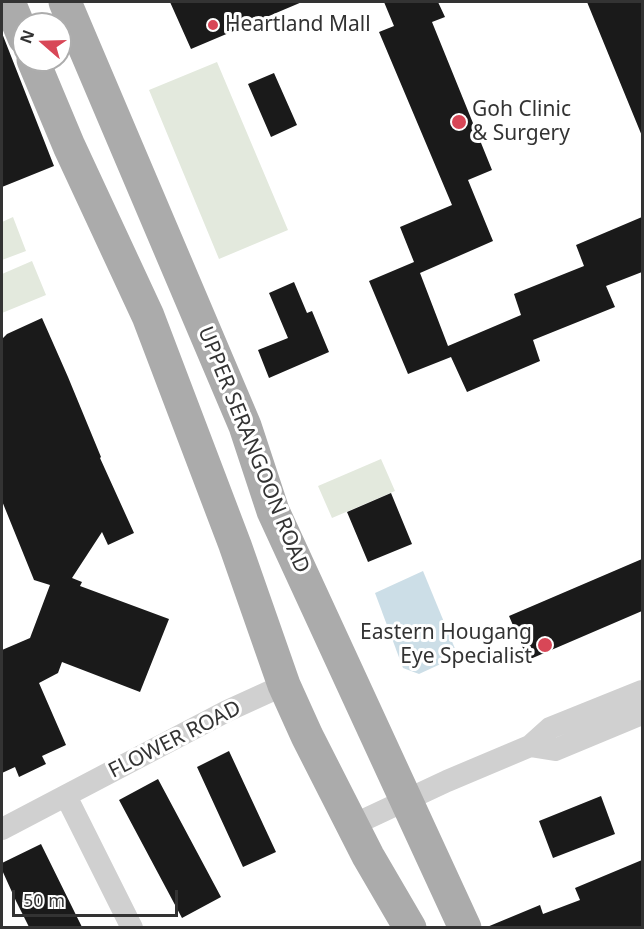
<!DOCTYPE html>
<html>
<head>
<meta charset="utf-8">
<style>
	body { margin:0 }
	#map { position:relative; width:644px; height:929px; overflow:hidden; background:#fff; font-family:"Noto Sans",sans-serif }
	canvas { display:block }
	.frame { position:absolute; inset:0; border:3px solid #333; pointer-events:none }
	.north { position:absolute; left:12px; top:12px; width:60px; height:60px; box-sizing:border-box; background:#fff; border:2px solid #adadad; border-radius:50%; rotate:290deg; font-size:16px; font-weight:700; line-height:24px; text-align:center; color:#333 }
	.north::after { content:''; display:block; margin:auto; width:21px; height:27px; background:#d84757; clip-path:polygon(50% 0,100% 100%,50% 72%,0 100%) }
	.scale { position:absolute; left:12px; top:890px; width:166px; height:27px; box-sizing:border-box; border:3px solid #333; border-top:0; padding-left:8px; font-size:18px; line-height:21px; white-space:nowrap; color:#333; -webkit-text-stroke:4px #fff; paint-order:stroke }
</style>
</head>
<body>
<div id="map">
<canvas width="644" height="929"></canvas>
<div class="frame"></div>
<div class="north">N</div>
<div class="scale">50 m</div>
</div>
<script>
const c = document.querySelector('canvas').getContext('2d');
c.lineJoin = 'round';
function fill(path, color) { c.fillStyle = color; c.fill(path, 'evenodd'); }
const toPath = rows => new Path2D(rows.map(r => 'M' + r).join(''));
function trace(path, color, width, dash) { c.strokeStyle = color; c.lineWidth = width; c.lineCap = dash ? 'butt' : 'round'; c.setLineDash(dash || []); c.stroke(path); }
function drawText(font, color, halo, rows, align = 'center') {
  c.font = font + ' "Noto Sans",sans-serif'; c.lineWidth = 6; c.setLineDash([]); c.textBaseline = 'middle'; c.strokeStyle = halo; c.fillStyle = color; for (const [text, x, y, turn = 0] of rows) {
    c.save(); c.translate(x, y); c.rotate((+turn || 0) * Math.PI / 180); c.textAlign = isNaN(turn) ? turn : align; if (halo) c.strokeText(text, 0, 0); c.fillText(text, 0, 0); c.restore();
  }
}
fill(toPath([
	[217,62,288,230,219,259,149,90],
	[13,217,26,251,2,260,2,222],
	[32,261,46,295,2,313,2,274],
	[381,459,395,491,332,518,318,486]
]), '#e3e9dd');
fill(toPath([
	[423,571,458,656,419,674,403,668,375,593]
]), '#ccdee7');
fill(toPath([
	[170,2,302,2,191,49],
	[384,2,438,2,445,17,432,22,492,170,468,180,493,241,420,273,448,346,521,315,514,294,584,266,576,245,642,217,642,272,606,286,615,307,533,340,540,361,467,392,451,357,408,374,369,281,414,262,400,227,452,205,379,32,394,26],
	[587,2,642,2,642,136],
	[2,33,54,166,2,187],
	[274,73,297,125,271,137,248,84],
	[294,282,307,313,312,311,329,352,269,378,258,350,288,338,269,293],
	[42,318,68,377,101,457,100,458,134,533,108,545,102,532,72,578,82,582,80,586,169,619,140,692,62,662,58,673,39,683,66,745,42,756,46,764,19,777,15,767,2,773,2,650,30,638,50,585,34,580,2,501,2,339,7,334],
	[391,493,412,544,368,562,347,512],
	[642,559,642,611,528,660,509,616],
	[229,751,276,852,243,867,197,767],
	[158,779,221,897,182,918,119,800],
	[601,796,615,834,553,858,539,821],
	[41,844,76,915,82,927,29,927,16,901,2,870,2,863],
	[642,860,642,927,487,927,540,905,543,914,580,900,575,888]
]), '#1a1a1a');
trace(toPath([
	[530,746,555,750,642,714],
	[66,796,132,928],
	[353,825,447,781,530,746,550,728,642,691],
	[2,829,227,711,284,685]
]), '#d0d0d0', 22);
trace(toPath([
	[9,2,24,38],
	[65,2,245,426,273,511,465,928],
	[33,60,69,146,148,316,235,545,284,685,307,736,368,856,410,928]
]), '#ababab', 33);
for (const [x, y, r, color] of [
	[213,25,6,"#d84757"],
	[459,122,8,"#d84757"],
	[545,645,8,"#d84757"]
]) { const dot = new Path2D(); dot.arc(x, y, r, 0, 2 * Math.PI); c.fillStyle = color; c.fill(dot); trace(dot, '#fff', 2); }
drawText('21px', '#333', '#fff', [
	["Heartland Mall",225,25],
	["Goh Clinic",472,110],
	["& Surgery",472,134],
	["Eastern Hougang",532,633,"right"],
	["Eye Specialist",532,657,"right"]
], 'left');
drawText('21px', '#333', '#fff', [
	["UPPER SERANGOON ROAD",253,450,68],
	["FLOWER ROAD",175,740,-27]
]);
</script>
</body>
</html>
